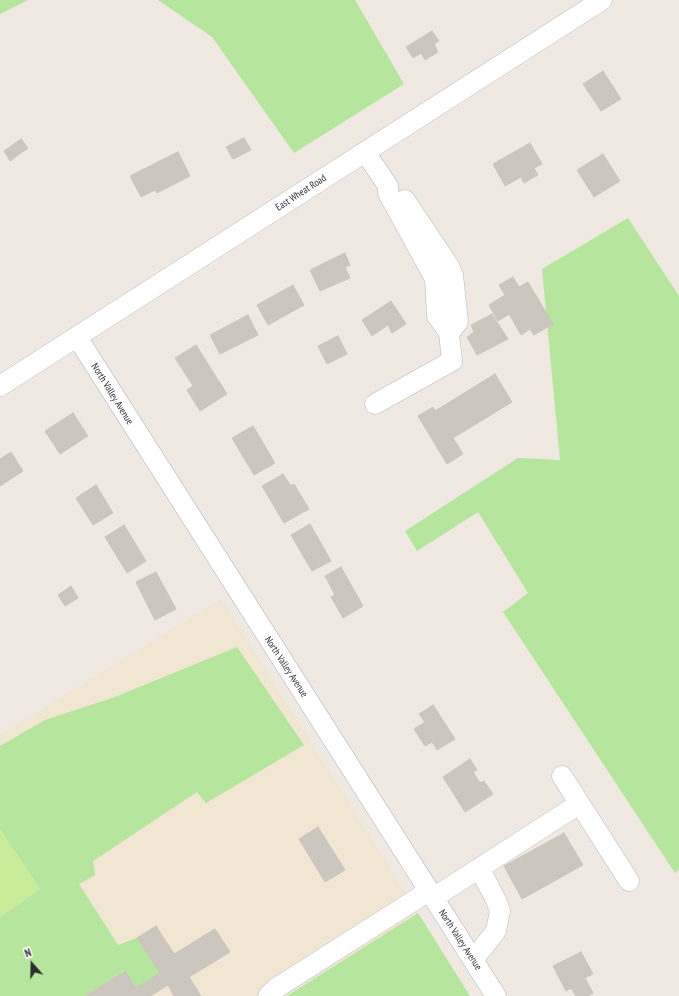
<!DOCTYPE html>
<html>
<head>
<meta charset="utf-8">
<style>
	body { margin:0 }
	#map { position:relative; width:679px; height:996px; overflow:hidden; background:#efe9e1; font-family:"PT Sans Narrow",sans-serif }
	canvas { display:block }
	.north { position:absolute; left:12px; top:944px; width:40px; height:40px; -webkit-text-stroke:3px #fff; paint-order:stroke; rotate:340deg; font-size:11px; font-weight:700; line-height:16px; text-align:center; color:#2e2e2e }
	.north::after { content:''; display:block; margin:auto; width:14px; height:18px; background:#2e2e2e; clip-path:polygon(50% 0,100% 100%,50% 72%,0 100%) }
</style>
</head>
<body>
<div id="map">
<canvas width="679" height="996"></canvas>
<div class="north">N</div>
</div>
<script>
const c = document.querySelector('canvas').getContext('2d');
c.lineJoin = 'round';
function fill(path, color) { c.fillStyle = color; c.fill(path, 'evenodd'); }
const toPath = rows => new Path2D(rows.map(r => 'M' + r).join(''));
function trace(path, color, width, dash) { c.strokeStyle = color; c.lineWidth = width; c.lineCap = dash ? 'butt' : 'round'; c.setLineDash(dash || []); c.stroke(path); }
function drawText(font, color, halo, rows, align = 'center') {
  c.font = font + ' "PT Sans Narrow",sans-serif'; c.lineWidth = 3; c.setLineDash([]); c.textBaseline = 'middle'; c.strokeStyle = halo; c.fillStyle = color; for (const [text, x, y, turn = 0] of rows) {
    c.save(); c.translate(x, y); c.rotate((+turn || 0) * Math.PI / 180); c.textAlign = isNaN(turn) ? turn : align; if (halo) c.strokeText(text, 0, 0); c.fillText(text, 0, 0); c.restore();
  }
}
fill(toPath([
	[221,599,470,996,0,996,0,735]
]), '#f0e6d1');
fill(toPath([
	[0,0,28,0,0,14],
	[158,0,355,0,404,84,294,153,212,37],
	[628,218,679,296,679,870,675,873,503,612,528,593,478,512,417,551,405,531,518,458,560,460,542,269],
	[237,647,304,745,206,803,197,792,93,861,95,875,79,884,118,945,137,938,160,973,136,988,124,971,86,996,0,996,0,917,40,889,0,830,0,746,45,720,115,697],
	[418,913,470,996,287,996]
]), '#b6e59e');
fill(toPath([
	[0,830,40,889,0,917]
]), '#c9ec9a');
const building = toPath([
	[432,31,439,41,434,44,438,52,425,60,421,53,413,58,406,47,432,31],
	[603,71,621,99,601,111,583,84,603,71],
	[244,138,251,150,233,159,226,147,244,138],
	[21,139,28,148,10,161,4,151,21,139],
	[530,143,542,164,534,168,538,175,524,183,521,177,505,186,493,164,530,143],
	[178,152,190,176,157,193,155,190,141,197,130,176,178,152],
	[603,154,620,181,594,197,577,170,603,154],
	[345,253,350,265,345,267,350,278,320,291,310,270,345,253],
	[513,277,519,287,528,282,553,324,534,335,530,329,521,335,509,314,498,321,489,305,505,295,499,285,513,277],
	[293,285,304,305,268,325,257,305,293,285],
	[391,301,406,324,392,333,388,325,372,336,362,320,391,301],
	[492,314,508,339,477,355,467,337,474,332,471,325,492,314],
	[248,315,258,335,220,354,210,335,248,315],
	[338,336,347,354,327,364,318,346,338,336],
	[196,345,227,394,200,411,187,390,193,386,175,358,196,345],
	[495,374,512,402,453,438,463,454,447,464,418,416,433,407,435,411,495,374],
	[73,413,88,436,60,454,45,431,73,413],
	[253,426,275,463,254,475,232,438,253,426],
	[11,452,23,471,0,486,0,459,11,452],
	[283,474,291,486,294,484,309,509,284,523,262,486,283,474],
	[96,485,113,513,93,525,76,498,96,485],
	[310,524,331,561,312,571,291,535,310,524],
	[124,525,146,561,127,573,105,537,124,525],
	[341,567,363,606,343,618,331,597,335,595,325,576,341,567],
	[156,572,176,609,155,620,136,582,156,572],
	[71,586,78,598,65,606,58,595,71,586],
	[433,705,455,739,437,750,432,742,425,746,414,729,425,722,419,714,433,705],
	[470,759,477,770,473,772,480,783,484,781,493,794,465,812,443,777,470,759],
	[318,827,345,870,325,882,299,839,318,827],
	[564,833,583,865,522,899,504,866,564,833],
	[156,926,174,954,215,929,230,952,189,977,201,996,174,996,168,985,150,996,86,996,125,971,136,988,160,973,137,938,156,926],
	[581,952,593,974,585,978,593,993,588,996,576,996,571,988,566,991,553,966,581,952]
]);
fill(building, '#cbc7bf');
trace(building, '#cbc5ba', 1);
const minor = toPath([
	[365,152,388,186,388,193,435,279,437,316,449,333,452,361,375,404],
	[405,200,449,266,453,275,458,322,449,333],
	[77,337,496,996],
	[0,386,602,0],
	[562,776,629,881],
	[433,898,579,804],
	[473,960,496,931,500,911,496,900,479,868],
	[268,996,275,989,429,891]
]);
trace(minor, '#b4b7c1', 21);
trace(minor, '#fff', 20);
drawText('10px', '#2e2e2e', '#fff', [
	["East Wheat Road",301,193,-33],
	["North Valley Avenue",112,394,58],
	["North Valley Avenue",286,667,57],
	["North Valley Avenue",460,940,57]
]);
</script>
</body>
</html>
